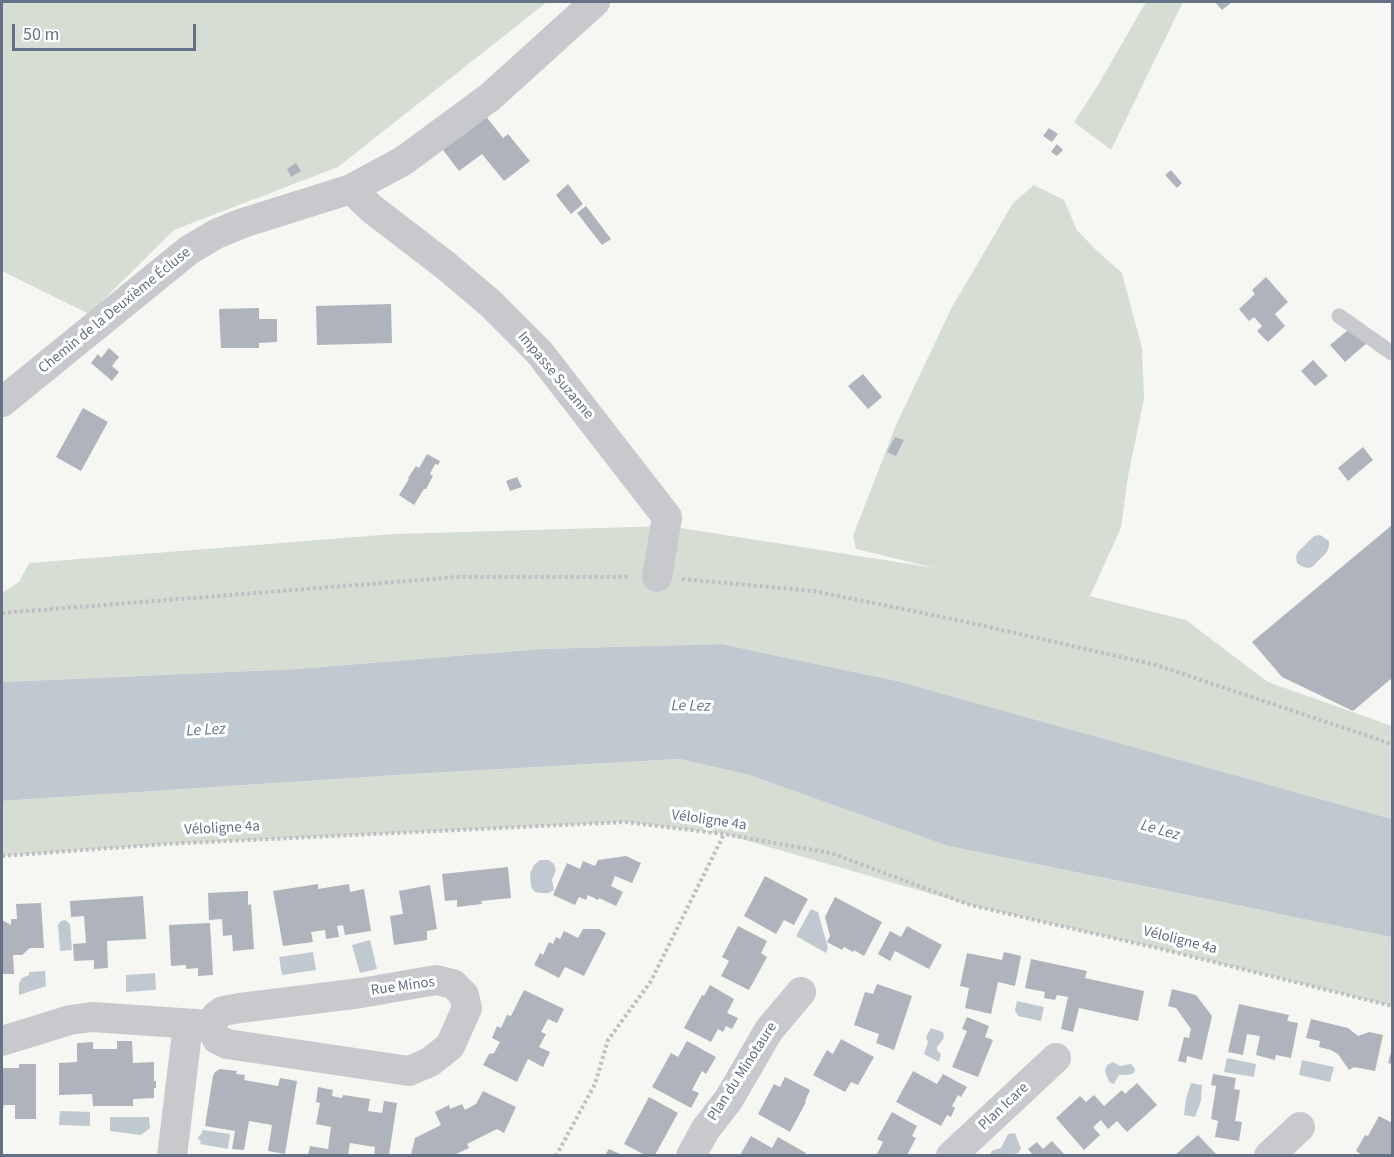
<!DOCTYPE html>
<html>
<head>
<meta charset="utf-8">
<style>
	body { margin:0 }
	#map { position:relative; width:1394px; height:1157px; overflow:hidden; background:#f6f7f3; font-family:"Source Sans 3",sans-serif }
	canvas { display:block }
	.frame { position:absolute; inset:0; border:3px solid #657185; pointer-events:none }
	.scale { position:absolute; left:12px; top:24px; width:184px; height:27px; box-sizing:border-box; border:3px solid #657185; border-top:0; padding-left:8px; font-size:18px; line-height:21px; white-space:nowrap; color:#657185; -webkit-text-stroke:4px #fff; paint-order:stroke }
</style>
</head>
<body>
<div id="map">
<canvas width="1394" height="1157"></canvas>
<div class="frame"></div>
<div class="scale">50 m</div>
</div>
<script>
const c = document.querySelector('canvas').getContext('2d');
c.lineJoin = 'round';
function fill(path, color) { c.fillStyle = color; c.fill(path, 'evenodd'); }
const toPath = rows => new Path2D(rows.map(r => 'M' + r).join(''));
function trace(path, color, width, dash) { c.strokeStyle = color; c.lineWidth = width; c.lineCap = dash ? 'butt' : 'round'; c.setLineDash(dash || []); c.stroke(path); }
function drawText(font, color, halo, rows, align = 'center') {
  c.font = font + ' "Source Sans 3",sans-serif'; c.lineWidth = 6; c.setLineDash([]); c.textBaseline = 'middle'; c.strokeStyle = halo; c.fillStyle = color; for (const [text, x, y, turn = 0] of rows) {
    c.save(); c.translate(x, y); c.rotate((+turn || 0) * Math.PI / 180); c.textAlign = isNaN(turn) ? turn : align; if (halo) c.strokeText(text, 0, 0); c.fillText(text, 0, 0); c.restore();
  }
}
fill(toPath([
	[2,2,547,2,338,167,174,230,89,314,2,271],
	[1146,2,1183,2,1111,150,1074,122,1098,85],
	[1034,185,1064,200,1077,230,1094,248,1122,273,1142,348,1144,399,1128,476,1121,528,1090,596,1186,620,1268,682,1392,726,1392,819,897,681,721,644,540,649,297,669,2,682,2,593,19,582,29,563,394,534,668,526,935,568,856,549,853,536,896,425,951,309,1013,203],
	[680,759,749,775,948,846,1259,910,1392,933,1392,1006,1161,949,970,905,724,834,626,822,166,844,2,856,2,801,413,774]
]), '#d6ded4');
fill(toPath([
	[1320,535,1329,541,1329,546,1327,552,1312,567,1307,568,1301,566,1297,563,1296,556,1298,552,1314,536],
	[721,644,897,681,1392,819,1392,937,948,846,749,775,680,759,413,774,2,801,2,682,297,669,540,649],
	[540,860,549,860,554,864,556,870,552,880,554,890,549,893,542,893,535,892,531,887,530,873,534,865],
	[811,909,818,912,828,948,826,953,796,936],
	[65,920,70,924,72,950,60,951,58,925,61,921],
	[370,940,377,969,360,973,352,945],
	[313,952,316,970,282,975,279,957],
	[45,971,46,986,19,995,19,983,22,978,29,975,29,972],
	[155,973,156,990,126,992,126,975],
	[1017,1001,1044,1007,1041,1021,1018,1016,1015,1010],
	[931,1028,943,1032,944,1038,937,1047,937,1050,941,1054,939,1062,924,1054,928,1042,926,1037],
	[1227,1058,1256,1064,1254,1077,1224,1072],
	[1302,1060,1334,1067,1330,1082,1299,1075],
	[1113,1062,1120,1066,1131,1064,1135,1069,1134,1073,1128,1075,1119,1075,1114,1084,1109,1082,1105,1071,1107,1065],
	[1191,1083,1202,1085,1201,1101,1195,1117,1184,1115,1186,1099],
	[60,1111,90,1112,90,1126,59,1125],
	[110,1117,149,1117,150,1128,141,1135,110,1131],
	[203,1130,230,1134,228,1149,200,1144,201,1141,199,1140,198,1137,202,1133],
	[1015,1133,1021,1149,1018,1153,1011,1155,989,1155,993,1150,1001,1148,1008,1134]
]), '#c1c9d0');
fill(toPath([
	[1215,2,1232,2,1222,10],
	[484,114,503,138,508,134,530,161,504,181,482,154,459,171,440,146],
	[1049,128,1058,134,1052,142,1043,136],
	[1057,144,1063,150,1057,156,1051,152],
	[296,163,301,171,291,177,287,169],
	[1171,170,1182,183,1177,188,1165,175],
	[568,184,583,204,571,214,556,195],
	[586,206,611,239,602,245,577,213],
	[1266,277,1288,302,1275,314,1285,326,1268,342,1257,331,1262,326,1254,317,1249,321,1239,309,1255,294,1252,290],
	[391,304,392,343,317,345,316,306],
	[259,308,259,319,277,319,277,342,259,343,259,348,221,348,219,309],
	[1348,330,1367,343,1345,362,1330,345],
	[109,348,119,357,112,366,119,372,112,381,91,363,98,354,101,358],
	[1313,360,1328,376,1315,386,1301,371],
	[863,374,882,397,868,409,848,386],
	[83,408,108,422,81,471,56,457],
	[895,437,904,440,896,456,887,452],
	[1363,447,1373,460,1348,481,1338,468],
	[427,454,440,461,438,465,435,464,430,474,433,476,426,489,424,489,414,505,399,495,409,479,408,478,416,466,419,468],
	[517,477,522,487,510,491,506,481],
	[1392,525,1392,678,1353,711,1282,677,1252,642],
	[626,856,641,863,632,883,615,876,611,886,623,892,616,906,599,898,598,900,588,895,586,900,579,897,575,905,553,895,567,863,580,869,583,861,595,866,598,860],
	[508,867,511,898,481,901,482,904,457,907,457,900,445,901,442,874],
	[765,876,808,899,794,925,784,920,776,934,744,916],
	[318,884,318,889,349,884,350,892,364,889,371,931,345,935,343,925,337,926,339,937,326,939,325,930,311,932,313,942,283,946,273,891],
	[430,885,437,929,427,931,427,940,394,945,390,916,403,914,399,891],
	[248,891,248,905,251,904,254,949,233,951,232,935,223,936,222,919,209,920,208,893],
	[143,896,146,939,107,941,108,968,94,969,94,960,74,961,73,944,86,943,84,916,71,917,70,901],
	[835,897,882,922,864,956,854,950,853,952,844,947,842,950,827,942,830,936,825,917],
	[41,903,44,948,30,948,22,955,13,955,14,974,2,974,2,920,11,925,11,919,17,919,16,904],
	[210,923,213,975,198,976,198,968,186,969,186,965,171,966,169,925],
	[738,926,767,941,761,953,767,957,749,990,721,976,729,961,722,957],
	[907,926,942,945,929,969,895,951,890,961,878,954,890,931,901,937],
	[583,929,599,929,606,933,584,976,565,967,559,978,534,965,540,953,543,955,549,942,553,944,556,937,560,939,564,931,578,938],
	[1004,952,1021,956,1015,986,998,982,991,1014,965,1008,969,988,960,986,967,953,1002,960],
	[1031,959,1087,971,1085,978,1144,991,1138,1021,1079,1008,1073,1032,1061,1029,1068,997,1057,995,1055,1000,1044,998,1045,992,1025,988],
	[877,984,912,996,894,1050,876,1043,879,1034,854,1025,865,992,873,994],
	[710,985,734,999,727,1013,738,1018,732,1029,726,1026,723,1032,718,1029,711,1042,684,1028,702,995,704,996],
	[1172,989,1196,995,1212,1016,1202,1060,1187,1056,1186,1063,1178,1061,1184,1037,1189,1038,1191,1029,1176,1008,1168,1006],
	[524,990,564,1009,557,1023,548,1019,541,1032,546,1034,539,1047,550,1052,543,1067,528,1059,517,1082,483,1065,489,1054,494,1053,500,1042,492,1038,497,1026,501,1028,507,1015,511,1016],
	[1239,1004,1289,1015,1287,1021,1298,1023,1291,1058,1276,1055,1275,1060,1256,1055,1260,1036,1247,1034,1243,1055,1228,1052],
	[967,1017,989,1026,985,1037,993,1040,978,1077,952,1067,967,1031,962,1029],
	[1311,1019,1348,1028,1358,1036,1369,1032,1383,1035,1375,1071,1354,1067,1349,1070,1338,1054,1331,1050,1319,1047,1320,1041,1306,1038],
	[841,1039,874,1057,858,1085,851,1082,845,1092,813,1075,827,1050,833,1054],
	[117,1041,132,1041,133,1063,154,1062,154,1081,156,1081,156,1088,154,1088,154,1098,133,1099,133,1106,93,1106,92,1094,59,1095,59,1063,77,1062,77,1043,93,1042,93,1049,117,1049],
	[687,1041,716,1057,706,1074,702,1071,692,1090,699,1093,691,1108,652,1087,671,1053,678,1057],
	[1392,1049,1392,1064,1388,1063],
	[19,1064,36,1064,36,1119,15,1119,15,1105,3,1105,4,1108,2,1108,2,1068,19,1068],
	[220,1069,237,1071,236,1074,245,1075,244,1080,278,1086,280,1078,297,1081,285,1154,268,1151,272,1125,249,1121,244,1150,232,1149,235,1131,205,1126,213,1076,215,1072],
	[913,1071,937,1084,943,1074,967,1087,961,1097,958,1095,952,1106,955,1108,951,1117,947,1115,941,1126,896,1102],
	[1213,1074,1236,1078,1234,1089,1240,1090,1235,1121,1242,1122,1239,1141,1215,1137,1218,1121,1211,1119,1216,1086,1211,1085],
	[785,1077,810,1090,805,1101,806,1102,790,1132,758,1114,774,1084,780,1087],
	[1137,1083,1157,1105,1127,1132,1117,1121,1108,1129,1101,1120,1093,1127,1100,1135,1084,1150,1056,1118,1080,1096,1086,1102,1094,1095,1104,1106,1122,1090,1125,1094],
	[318,1087,333,1090,332,1096,342,1098,343,1095,370,1099,368,1111,382,1113,384,1101,397,1103,389,1155,374,1155,375,1147,350,1143,348,1155,308,1155,310,1146,328,1149,331,1127,316,1124,320,1103,316,1102],
	[483,1091,516,1107,504,1133,497,1129,467,1144,469,1148,454,1155,411,1155,415,1138,441,1125,435,1112,449,1105,450,1109,462,1104,465,1110,476,1104],
	[649,1097,678,1113,655,1155,645,1155,624,1144],
	[892,1112,917,1126,912,1136,916,1138,907,1155,880,1155,877,1154,883,1142,877,1139],
	[1379,1116,1392,1123,1392,1155,1362,1155,1356,1151,1365,1135,1368,1136],
	[1198,1135,1217,1155,1175,1155,1190,1142],
	[751,1136,772,1148,778,1137,806,1153,805,1155,740,1155],
	[1052,1141,1065,1155,1030,1155,1032,1154,1028,1149,1037,1142,1043,1149],
	[609,1149,622,1155,605,1155]
]), '#afb4bc');
trace(toPath([
	[682,579,814,591,962,621,1156,665,1392,744],
	[2,613,458,577,630,577],
	[2,856,166,844,625,822,724,834,831,853,970,905,1161,949,1392,1006],
	[556,1156,595,1084,608,1040,651,981,724,834]
]), '#bebfc2', 4, [3, 3]);
trace(toPath([
	[1339,316,1392,353]
]), '#c7c9cd', 15);
trace(toPath([
	[351,189,372,209,445,265,490,303,539,352,667,517,657,577],
	[2,402,189,250,216,234,243,223,351,189,403,161,490,97,595,2],
	[436,980,453,984,464,995,467,1008,450,1046,430,1062,409,1071,227,1044,217,1039,210,1025,216,1016,223,1011,240,1008,361,993,436,980],
	[2,1041,70,1020,92,1017,210,1025],
	[172,1156,188,1025],
	[691,1156,705,1130,729,1099,769,1030,801,992],
	[951,1156,1056,1058],
	[1269,1156,1300,1127]
]), '#c7c9cd', 30);
drawText('15px', '#657185', '#fff', [
	["Chemin de la Deuxième Écluse",115,311,-39],
	["Impasse Suzanne",555,376,50],
	["Véloligne 4a",709,821,8],
	["Véloligne 4a",222,829,-3],
	["Véloligne 4a",1180,941,14],
	["Rue Minos",403,987,-8],
	["Plan du Minotaure",743,1072,-57],
	["Plan Icare",1004,1107,-43]
]);
drawText('italic 16px', '#657989', '#fff', [
	["Le Lez",691,707,1],
	["Le Lez",206,731,-3],
	["Le Lez",1160,831,16]
]);
</script>
</body>
</html>
